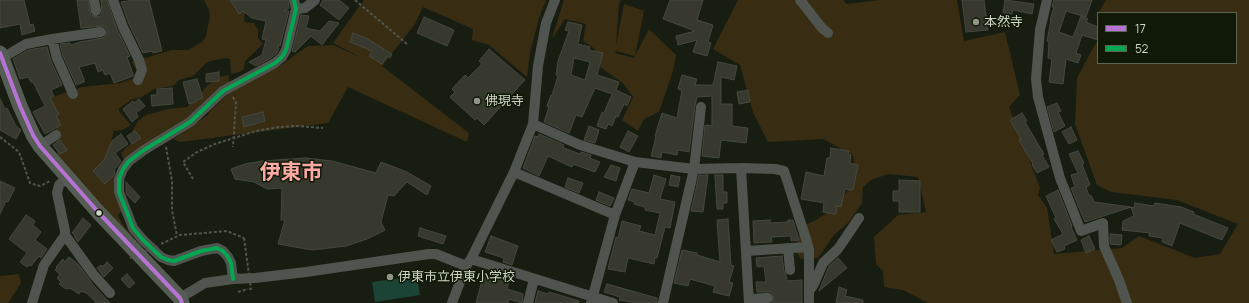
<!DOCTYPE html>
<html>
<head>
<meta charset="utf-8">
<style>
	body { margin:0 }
	#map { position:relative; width:1249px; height:303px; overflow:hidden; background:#181d12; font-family:Manrope,sans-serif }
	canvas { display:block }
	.legend { position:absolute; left:1097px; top:12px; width:140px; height:52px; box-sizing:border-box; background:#101906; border:1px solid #5c6454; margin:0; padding:5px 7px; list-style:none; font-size:12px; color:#cfd5c8 }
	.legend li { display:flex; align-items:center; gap:8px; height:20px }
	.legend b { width:20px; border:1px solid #5c6454 }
</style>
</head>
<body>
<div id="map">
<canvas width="1249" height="303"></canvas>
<ul class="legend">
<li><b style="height:5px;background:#b673d3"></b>17</li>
<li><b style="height:5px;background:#00a651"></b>52</li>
</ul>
</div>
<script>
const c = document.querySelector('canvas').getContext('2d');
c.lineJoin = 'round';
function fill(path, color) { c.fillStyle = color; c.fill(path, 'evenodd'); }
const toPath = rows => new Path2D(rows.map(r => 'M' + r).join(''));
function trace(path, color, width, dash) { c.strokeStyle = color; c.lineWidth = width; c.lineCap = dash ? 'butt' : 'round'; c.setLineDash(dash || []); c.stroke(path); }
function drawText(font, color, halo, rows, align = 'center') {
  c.font = font + ' Manrope,"Noto Sans JP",sans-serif'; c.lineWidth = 3; c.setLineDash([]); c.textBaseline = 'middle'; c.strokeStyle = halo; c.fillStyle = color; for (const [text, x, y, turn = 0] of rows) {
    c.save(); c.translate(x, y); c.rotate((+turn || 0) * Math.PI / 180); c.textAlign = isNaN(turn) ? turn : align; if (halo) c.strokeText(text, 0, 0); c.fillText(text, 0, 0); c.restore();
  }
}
fill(toPath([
	[204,0,234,0,245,10,244,22,254,23,258,30,258,38,263,44,245,61,244,69,239,72,231,74,230,59,224,58,207,62,193,76,179,80,173,86,154,89,142,97,133,99,119,108,119,111,131,125,122,130,114,131,111,142,116,187,123,211,118,214,119,218,125,228,133,235,131,241,57,158,56,124,50,98,82,87,121,83,134,78,138,72,132,63,134,57,146,58,171,50,188,50,202,42,206,36,210,17,209,10],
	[364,0,546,0,539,18,530,53,527,77,489,45,472,40,473,29,423,7,415,24,382,66,469,133,467,142,348,87,328,123,180,142,173,139,208,115,209,112,224,98,234,85,277,68,308,46,333,45,362,58,333,43],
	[564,0,621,0,619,4,616,45,624,4,644,11,635,56,616,51,615,53,634,58,649,29,676,55,673,71,659,112,644,119,638,131,622,120,633,97,623,83,597,65,595,49,583,41,586,24,565,19,553,38,553,34],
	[738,0,844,0,846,4,880,0,957,0,964,41,1005,32,1020,95,1009,107,1040,188,1038,195,1047,208,1054,254,1122,248,1139,236,1195,258,1220,254,1238,224,1177,200,1111,192,1097,185,1075,124,1077,78,1098,39,1098,63,1236,63,1236,13,1098,13,1106,0,1249,0,1249,303,928,303,903,290,884,287,883,271,876,264,874,237,898,215,926,212,918,177,888,174,871,180,863,187,862,203,849,222,834,235,818,258,801,259,794,249,803,226,816,220,833,209,849,189,856,172,853,155,823,139,768,142,753,112,740,65,713,49],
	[228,75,230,85,218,89,187,120,160,137,144,157,133,163,125,162,121,153,132,142,133,130,138,121,146,115,168,109,187,107,198,97,207,86,219,77],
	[19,274,21,283,8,303,0,303,0,276]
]), '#382d12');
fill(toPath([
	[417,276,420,295,375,302,372,282]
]), '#1b4437');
const building = toPath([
	[0,0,24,0,30,25,33,24,35,31,22,35,20,24,0,28,0,0],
	[77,0,88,0,91,15,97,17,100,16,102,13,101,0,107,0,117,29,130,56,127,57,133,74,133,76,114,83,110,73,105,75,103,70,98,72,95,63,79,67,84,79,84,82,76,85,63,56,60,44,70,43,71,45,80,42,102,38,105,37,107,31,106,28,103,26,81,28,77,0],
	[134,0,149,0,162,51,153,53,152,51,143,53,129,24,121,2,134,0],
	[230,0,288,0,289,8,284,11,289,11,280,46,278,45,278,47,279,48,277,53,271,58,256,66,249,62,262,55,266,40,262,39,266,21,252,18,243,11,239,14,230,0],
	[323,0,339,0,349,8,339,20,320,5,323,0],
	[670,0,703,0,697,20,713,25,708,42,711,43,707,56,693,52,697,40,678,45,676,36,695,31,663,19,670,0],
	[962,0,984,0,988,30,966,32,962,0],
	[1005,0,1034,4,1032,14,1013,10,1012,14,1003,13,1005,0],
	[1054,0,1092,0,1086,17,1066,11,1059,32,1073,37,1081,16,1088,19,1086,22,1098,27,1098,40,1082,35,1076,53,1081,55,1078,63,1066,59,1063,84,1049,82,1052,59,1048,58,1049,42,1047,41,1051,20,1050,20,1054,7,1052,7,1054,0],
	[301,15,309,16,306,28,320,31,329,21,339,23,322,45,311,36,295,52,292,51,301,15],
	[424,17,454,30,447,46,417,33,424,17],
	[568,22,582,25,578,44,590,47,589,50,603,53,597,75,619,82,616,90,631,97,627,106,624,104,618,117,616,116,612,126,608,124,606,129,597,126,602,112,604,113,612,94,595,88,582,117,576,115,569,133,544,122,549,107,547,106,551,95,552,95,558,76,556,75,558,61,569,31,565,30,568,22],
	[574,58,590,62,585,80,571,75,574,58],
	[353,33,366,38,392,54,390,58,387,56,382,64,369,56,372,51,350,42,353,33],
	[47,47,51,61,62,85,51,90,54,96,50,98,59,114,56,116,61,125,45,134,33,112,45,106,33,82,31,82,28,77,20,79,13,59,28,50,47,47],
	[489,49,525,80,484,125,477,118,475,120,450,97,455,92,452,89,465,75,468,78,482,64,479,61,489,49],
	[718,62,737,66,734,80,721,77,721,104,732,104,732,126,748,128,746,143,721,140,719,158,702,156,705,125,712,126,712,96,697,97,695,106,689,152,678,150,677,155,662,152,661,158,651,156,656,137,655,136,662,113,677,118,682,90,678,89,682,75,697,79,695,85,713,85,718,62],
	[219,72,219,81,206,82,206,74,219,72],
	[197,79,203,98,196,100,196,102,189,104,183,82,197,79],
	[172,88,173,104,152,106,151,95,157,95,157,89,172,88],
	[748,90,750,102,739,104,737,92,748,90],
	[0,99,5,109,7,108,16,126,21,130,16,139,0,130,0,99],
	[139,99,145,106,136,113,138,117,132,122,123,109,133,101,134,103,139,99],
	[1057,103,1061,111,1058,112,1065,126,1054,132,1047,107,1057,103],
	[263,112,265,121,244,127,242,117,263,112],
	[1022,113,1027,121,1025,122,1044,154,1042,155,1049,167,1037,173,1032,165,1033,164,1019,140,1021,139,1010,120,1022,113],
	[589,126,599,130,595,143,584,140,589,126],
	[1071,127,1077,140,1069,144,1062,132,1071,127],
	[135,131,141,138,132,144,127,136,135,131],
	[628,131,638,136,629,152,620,147,628,131],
	[121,134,128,144,115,153,121,161,114,170,115,171,114,175,105,184,93,171,104,160,112,141,121,134],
	[539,134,564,145,563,147,564,148,580,154,581,152,591,155,590,158,592,159,600,162,595,172,573,164,572,167,548,156,539,176,523,168,535,136,538,137,539,134],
	[60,140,67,150,60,154,53,145,60,140],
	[831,148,849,151,848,154,851,155,850,163,858,165,853,190,845,189,841,207,837,206,836,214,823,212,824,203,801,199,806,172,824,176,827,158,830,158,831,148],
	[1078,151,1084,163,1082,164,1090,185,1086,187,1089,196,1091,195,1094,202,1131,207,1085,222,1071,188,1075,187,1071,175,1078,173,1069,154,1078,151],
	[306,158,332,161,376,173,381,162,407,172,431,186,427,195,407,182,394,196,388,195,381,222,385,230,367,239,346,246,312,250,278,244,285,220,281,220,282,188,267,189,254,182,235,179,231,169,245,164,262,161,306,158],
	[611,165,620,168,616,181,604,177,611,165],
	[654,175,666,179,660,199,675,202,670,228,665,227,657,258,655,258,654,264,628,258,625,272,608,269,616,237,618,238,622,221,641,226,639,231,655,235,660,213,645,210,645,207,634,204,635,202,628,200,632,189,649,193,654,175],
	[671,175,680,177,678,187,669,185,671,175],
	[699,175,708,175,703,212,691,211,699,175],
	[715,175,723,175,723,192,727,192,727,203,723,203,723,209,717,209,715,175],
	[568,178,583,183,579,193,565,187,568,178],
	[899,180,920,181,920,212,899,212,899,201,893,201,893,191,899,191,899,180],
	[0,181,15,188,8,202,6,201,0,214,0,181],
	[126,182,140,197,135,203,127,195,126,191,126,182],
	[1058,190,1072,226,1071,227,1077,240,1064,246,1065,249,1057,252,1051,240,1063,234,1054,219,1056,218,1046,196,1058,190],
	[599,192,614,198,610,206,596,200,599,192],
	[1135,203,1154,206,1155,203,1181,207,1194,212,1193,214,1228,228,1222,240,1180,223,1172,246,1162,242,1163,238,1149,236,1150,233,1122,230,1123,221,1134,216,1131,207,1134,208,1135,203],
	[26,215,35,221,33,225,41,232,35,240,47,249,41,258,39,256,31,266,29,265,27,267,20,262,27,253,9,239,26,215],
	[83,218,91,225,78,242,74,236,75,235,72,233,83,218],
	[728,219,731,265,734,266,729,282,733,283,729,296,713,292,715,286,690,279,688,286,674,283,682,250,697,253,697,255,720,262,717,220,728,219],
	[770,220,770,223,788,222,788,220,793,220,799,240,791,241,791,236,771,237,772,242,754,243,753,221,770,220],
	[420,228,446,236,443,244,418,236,420,228],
	[1110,234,1122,235,1121,245,1110,244,1110,234],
	[491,236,518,246,512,265,503,262,504,258,485,252,491,236],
	[1089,236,1095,249,1086,253,1081,240,1089,236],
	[782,256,784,271,786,275,787,281,802,280,802,303,772,303,774,297,771,292,757,292,756,282,766,282,764,266,757,267,756,258,782,256],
	[69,257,78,264,94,286,110,303,96,303,88,294,81,291,79,294,70,288,69,289,67,288,66,289,59,284,61,282,57,278,60,274,55,270,57,268,56,267,63,259,65,262,69,257],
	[838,258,847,268,819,291,829,266,838,258],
	[107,262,113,268,104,277,97,268,101,265,102,267,107,262],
	[484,273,509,282,507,289,523,294,522,303,509,299,508,303,476,303,484,273],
	[127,274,135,283,129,288,121,279,127,274],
	[607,284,657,298,657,303,637,303,619,300,620,297,604,292,607,284],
	[839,287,847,290,845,296,863,300,863,303,836,303,839,287],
	[538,291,548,294,549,292,579,301,579,303,535,303,538,291]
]);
fill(building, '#37392f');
trace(building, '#46483e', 1);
trace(toPath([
	[355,0,407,44],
	[233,97,236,103,233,147],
	[0,137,19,152,30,183,40,186,50,181],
	[166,147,172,181,172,210,177,236],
	[193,179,183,162,197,152,215,144,256,131,279,127,296,126,323,128],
	[161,244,180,235,227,231,244,238],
	[238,292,248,289]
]), '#51554f', 2, [3, 2]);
trace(toPath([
	[94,0,96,11],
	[113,0,123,27,139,60,142,70,138,80],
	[800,0,822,28,828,33],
	[1047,0,1040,30,1036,79,1038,97,1060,178,1081,231,1103,223,1104,246,1119,280,1127,303],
	[296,9,305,8,315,0],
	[52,39,57,58,73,94],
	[2,58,26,44,52,39,101,32],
	[533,124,580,145,635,162,694,169,741,168,775,169,784,171,807,242,809,250,809,303],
	[40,146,56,135],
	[741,168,749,303],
	[514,172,615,215],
	[65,235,93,274,110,293],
	[788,248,790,270],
	[746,251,808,247],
	[471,259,613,303],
	[233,279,231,263,228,257,223,251,217,248,201,251,174,261,168,260,161,257,143,240,133,228,119,192,119,179,123,169,129,161,144,150,190,122,223,91,275,63,282,57,286,50,296,9,294,0],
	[809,291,814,284,823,263,838,249,859,218],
	[180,298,205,283,233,279,255,278,306,272,429,254,436,254,466,266],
	[749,299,768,298],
	[32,303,44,265,65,235,65,231,57,193,59,185,67,177],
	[452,303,466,266,471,259,514,172,533,124,538,66,546,23,555,0],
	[528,303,534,279],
	[591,303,615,215,635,162],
	[663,303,694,169,701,107]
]), '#4f544e', 10);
trace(toPath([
	[0,53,20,106,33,135,40,146,99,213,180,298,182,303]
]), '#555c54', 15);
trace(toPath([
	[244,238,251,289,248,289],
	[130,258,158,246]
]), '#51554f', 2, [3, 2]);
trace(toPath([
	[0,53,20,106,33,135,40,146,99,213,180,298,182,303]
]), '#b673d3', 4);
trace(toPath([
	[233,279,231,263,228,257,223,251,217,248,201,251,174,261,168,260,161,257,143,240,133,228,119,192,119,179,123,169,129,161,144,150,190,122,223,91,275,63,282,57,286,50,296,9,294,0]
]), '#00a651', 4);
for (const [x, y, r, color] of [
	[976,22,4,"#8f9588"],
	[477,101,4,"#8f9588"],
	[99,213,3.5,"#cfd5c8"],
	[390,277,4,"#8f9588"]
]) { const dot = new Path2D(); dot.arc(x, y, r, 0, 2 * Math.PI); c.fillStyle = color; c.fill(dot); trace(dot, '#101906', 1.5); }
drawText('13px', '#cfd5c8', '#101906', [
	["本然寺",984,22],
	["佛現寺",485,101],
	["伊東市立伊東小学校",398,277]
], 'left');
drawText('bold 21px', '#fda9a4', '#101906', [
	["伊東市",291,173]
]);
</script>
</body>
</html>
